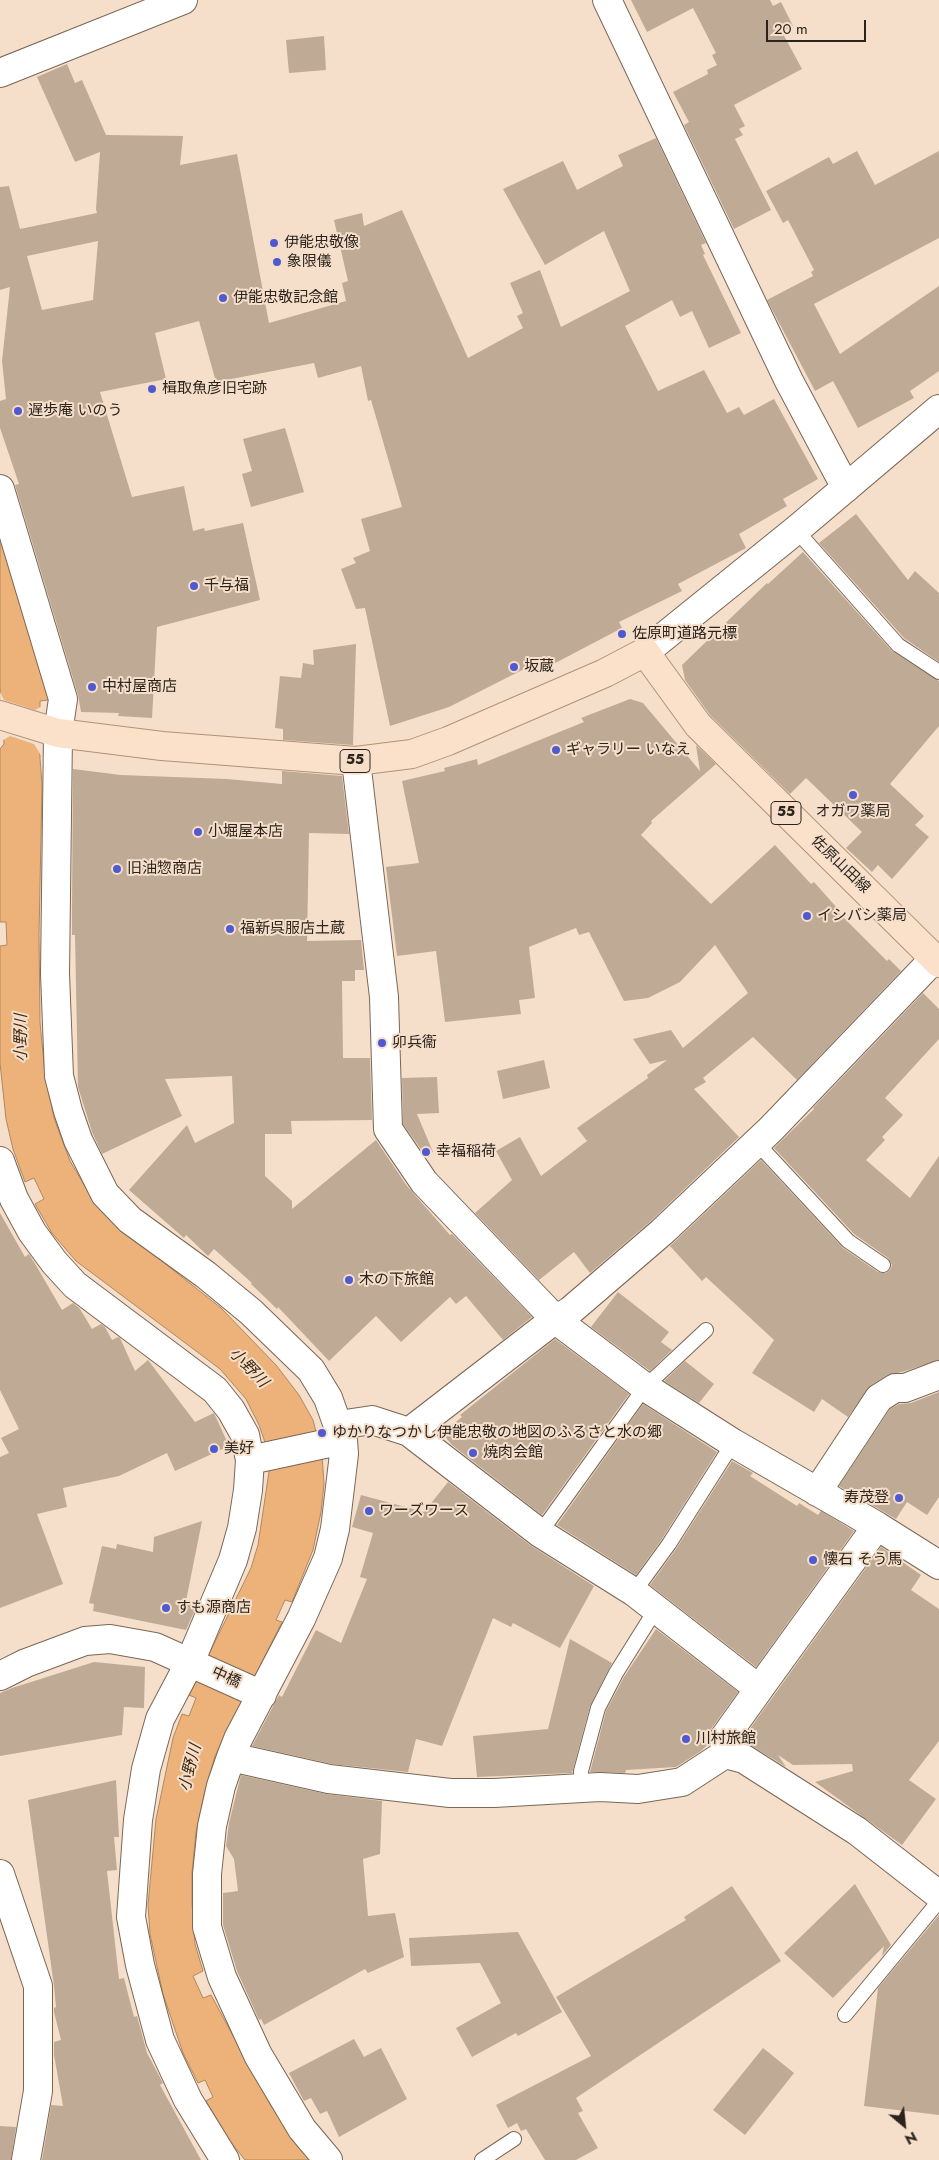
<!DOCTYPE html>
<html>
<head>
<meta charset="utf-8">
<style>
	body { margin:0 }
	#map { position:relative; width:939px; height:2160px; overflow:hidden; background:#f5dfcb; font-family:Jost,sans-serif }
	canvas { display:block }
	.north { position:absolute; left:879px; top:2100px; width:50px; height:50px; -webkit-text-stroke:4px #f5dfcb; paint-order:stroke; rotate:152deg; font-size:14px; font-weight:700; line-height:20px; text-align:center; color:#2c241c }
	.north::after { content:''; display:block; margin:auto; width:18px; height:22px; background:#2c241c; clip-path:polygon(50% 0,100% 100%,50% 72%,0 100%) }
	.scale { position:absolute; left:766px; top:20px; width:100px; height:22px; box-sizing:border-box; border:2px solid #2c241c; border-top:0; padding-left:6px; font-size:15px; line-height:18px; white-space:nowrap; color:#2c241c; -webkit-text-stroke:4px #f5dfcb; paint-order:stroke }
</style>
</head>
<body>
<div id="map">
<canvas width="939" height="2160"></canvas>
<div class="north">N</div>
<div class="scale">20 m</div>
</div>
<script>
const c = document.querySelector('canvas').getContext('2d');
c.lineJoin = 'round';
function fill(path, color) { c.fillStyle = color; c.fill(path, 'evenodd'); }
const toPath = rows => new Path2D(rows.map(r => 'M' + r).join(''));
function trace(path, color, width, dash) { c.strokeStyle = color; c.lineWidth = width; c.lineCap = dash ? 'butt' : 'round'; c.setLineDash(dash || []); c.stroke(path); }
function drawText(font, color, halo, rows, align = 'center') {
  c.font = font + ' Jost,"Noto Sans JP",sans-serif'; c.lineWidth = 4; c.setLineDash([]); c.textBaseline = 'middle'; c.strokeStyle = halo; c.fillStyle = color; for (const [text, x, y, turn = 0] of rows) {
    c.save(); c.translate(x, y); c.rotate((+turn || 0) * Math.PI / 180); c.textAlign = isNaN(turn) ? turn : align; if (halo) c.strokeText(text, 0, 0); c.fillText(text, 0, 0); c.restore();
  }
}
const water = toPath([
	[0,528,51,694,48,700,40,701,40,758,42,785,39,934,40,1022,45,1074,54,1118,70,1161,90,1195,114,1223,221,1308,276,1365,299,1395,313,1420,322,1455,324,1484,321,1512,313,1550,292,1602,285,1600,276,1620,282,1622,215,1756,205,1791,196,1832,192,1873,192,1904,195,1944,203,1971,193,1976,203,1998,211,1995,271,2106,309,2160,245,2160,230,2141,206,2101,213,2097,205,2080,198,2083,183,2053,163,1994,150,1934,148,1905,156,1819,173,1738,182,1714,189,1716,196,1698,189,1695,251,1568,258,1545,270,1465,267,1448,259,1425,246,1399,220,1369,76,1261,52,1233,35,1204,44,1199,34,1178,25,1182,13,1149,6,1119,0,1063,0,946,7,945,6,922,0,922,0,749,4,744,0,688,0,528]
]);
fill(water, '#ecb27a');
trace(water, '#b2875e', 1);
fill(toPath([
	[0,692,4,700,35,710,42,706,42,757,34,744,10,736,2,741]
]), '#f5dfcb');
fill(toPath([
	[631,0,770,0,773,6,781,2,793,26,782,32,802,69,734,105,745,126,739,129,743,135,735,139,771,210,734,229,684,125,689,122,673,92,708,74,707,70,717,65,712,55,716,53,693,8,647,32],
	[324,36,326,70,289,73,286,40],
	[67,64,75,83,82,80,106,135,183,136,180,165,237,154,269,323,346,301,342,283,348,281,334,220,362,213,364,226,402,210,468,358,523,328,517,316,523,313,510,283,540,270,561,327,630,291,604,231,545,265,503,189,563,161,577,190,623,166,618,155,656,138,706,243,701,245,705,254,703,255,741,333,709,348,692,311,680,317,672,300,625,326,658,391,704,370,727,413,739,407,744,415,774,399,818,479,783,499,787,506,739,534,746,548,678,584,682,591,619,622,622,628,542,670,538,662,449,707,390,726,365,608,356,609,341,569,356,563,353,558,370,551,361,519,402,507,371,400,368,401,361,366,318,378,314,363,216,382,199,321,155,333,166,379,100,392,132,497,184,486,193,531,204,528,205,531,243,523,260,600,157,627,152,718,118,716,119,713,81,712,78,695,15,485,19,484,0,428,0,401,6,399,2,361,10,287,0,290,0,187,9,186,20,229,97,213,96,209,100,152,75,162,37,77],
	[98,241,93,300,42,310,27,256],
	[857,151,875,185,939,151,939,238,814,304,840,354,939,286,939,371,910,391,914,398,858,428,833,381,815,391,767,300,813,276,811,272,814,270,788,220,783,223,766,191,829,157,833,164],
	[285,428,304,492,251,507,242,474,252,471,243,439],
	[856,514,908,580,915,571,939,593,939,662,904,638,819,543],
	[803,552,892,651,939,681,939,726,890,784,924,816,915,825,929,837,892,879,878,865,872,872,846,848,862,832,806,778,790,794,710,715,685,680,682,665,767,583,768,584],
	[356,644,353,745,283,740,283,729,275,728,280,676,301,678,303,663,314,665,313,650],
	[630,699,643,703,700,771,696,745,716,764,651,821,652,823,641,835,711,904,775,845,811,884,814,882,838,909,836,910,887,961,889,959,901,971,797,1080,753,1037,703,1078,706,1082,694,1089,739,1137,652,1220,590,1273,574,1252,539,1280,475,1213,512,1180,496,1151,520,1137,541,1176,587,1141,577,1128,648,1078,647,1075,667,1060,650,1064,633,1039,671,1030,683,1048,748,993,715,945,680,982,648,998,624,1001,589,932,579,935,576,928,529,947,535,998,519,1000,521,1014,445,1022,436,951,397,956,386,867,419,863,402,781,445,771,444,768,477,759,478,765,584,722,581,718],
	[73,769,121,775,227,779,282,784,282,771,342,776,349,834,309,833,307,941,361,940,364,970,355,970,355,981,342,981,343,1058,370,1058,372,1120,291,1121,292,1134,265,1134,265,1176,292,1201,292,1209,376,1140,407,1186,450,1235,452,1234,532,1317,503,1340,466,1296,456,1304,450,1297,401,1342,376,1316,329,1361,278,1307,277,1309,251,1284,252,1283,214,1249,208,1256,186,1235,184,1238,129,1190,187,1125,195,1143,234,1123,232,1076,165,1079,182,1116,102,1154,92,1132,78,1087,75,935,72,935,72,904],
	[923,993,939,1009,939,1039,885,1098,903,1115,882,1137,885,1140,866,1160,910,1198,939,1156,939,1360,902,1372,887,1375,871,1385,848,1417,822,1399,814,1412,752,1373,774,1340,706,1277,702,1281,670,1246,761,1160,843,1248,878,1272,886,1273,890,1270,892,1265,888,1258,854,1234,774,1148,814,1109,813,1108],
	[544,1060,550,1088,503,1099,497,1071],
	[437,1077,439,1113,417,1114,433,1152,425,1155,403,1124,402,1078],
	[0,1213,25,1257,29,1254,34,1262,62,1310,73,1303,80,1309,92,1329,101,1324,105,1327,112,1340,118,1337,120,1338,135,1371,148,1360,195,1422,214,1413,229,1446,175,1471,167,1453,119,1476,63,1488,67,1507,37,1514,63,1584,0,1608,0,1457,9,1453,1,1438,19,1429,0,1390],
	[618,1292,669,1332,661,1342,672,1350,650,1371,591,1327],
	[555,1339,629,1394,542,1515,452,1445,442,1433,462,1417,460,1415],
	[685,1361,714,1384,699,1403,664,1381],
	[939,1392,939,1497,927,1515,907,1502,896,1519,839,1486,890,1409,899,1404,911,1403],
	[643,1404,717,1452,662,1539,636,1575,557,1525],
	[732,1461,753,1473,750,1476,797,1506,799,1503,818,1515,821,1511,854,1531,756,1667,650,1585,676,1549],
	[448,1482,530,1545,594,1586,560,1648,513,1623,511,1627,493,1618,442,1746,416,1739,408,1772,332,1764,252,1746,279,1695,282,1697,316,1630,341,1643,367,1579,360,1577,373,1533,352,1527,361,1495,424,1512],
	[202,1521,186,1601,198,1603,186,1630,93,1611,94,1604,89,1603,102,1546,116,1549,117,1544,153,1552,154,1537],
	[881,1547,921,1575,911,1590,939,1609,939,1741,909,1780,936,1799,902,1845,815,1782,853,1771,852,1764,793,1765,778,1755,786,1767,752,1746,741,1741],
	[656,1629,738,1692,711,1729,709,1743,701,1751,676,1767,626,1770,625,1773,590,1772,606,1711,624,1677],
	[570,1639,612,1663,590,1706,572,1773,477,1777,473,1736,548,1729],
	[94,1662,145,1667,144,1708,124,1707,122,1735,0,1756,0,1693,12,1688],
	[241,1775,326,1794,382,1801,380,1854,363,1859,368,1916,395,1913,404,1957,368,1973,365,1969,264,2025,261,2019,259,2020,237,1971,223,1925,223,1893,238,1891,234,1859,226,1846,229,1823],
	[116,1780,119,1837,114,1837,117,1870,107,1871,119,1979,124,1978,134,2017,137,2016,147,2053,163,2083,160,2085,201,2160,42,2160,51,2105,63,2106,54,2055,54,2042,61,2040,54,2012,54,2008,56,2007,54,1986,28,1800],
	[855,1884,891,1945,882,1956,884,1946,833,1998,784,1953],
	[732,1886,781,1961,576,2098,583,2111,578,2113,598,2148,576,2160,545,2160,526,2129,521,2131,517,2123,508,2128,496,2105,591,2056,556,1997,686,1920,684,1917],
	[939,1915,939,2115,864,2106,878,1988],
	[518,1932,562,2012,518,2036,516,2033,472,2057,456,2028,501,2003,480,1963,411,1966,409,1938],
	[354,2039,364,2057,381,2048,407,2099,339,2137,327,2111,320,2114,311,2098,304,2101,289,2073],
	[763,2048,794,2073,745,2135,713,2110],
	[0,2126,16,2127,11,2160,0,2160]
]), '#bfaa96');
const service = toPath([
	[796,530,898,645,939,672],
	[756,1142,848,1241,883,1265],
	[540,1533,645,1387,706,1330],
	[634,1592,669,1544,733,1443],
	[581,1789,581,1771,598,1708,616,1673,656,1609],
	[845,2015,939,1901],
	[482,2160,514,2139]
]);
const minor = toPath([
	[607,0,789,381,846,488],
	[0,73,183,0],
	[0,489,63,699,58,733,55,974,59,1076,68,1111,78,1140,105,1194,130,1220,206,1275,251,1312,311,1370,328,1398,343,1440,344,1454,335,1529,328,1558,301,1619,238,1739,231,1757,221,1786,212,1826,207,1874,207,1927,222,1977,258,2055,302,2129,328,2160],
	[356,761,384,997,388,1129,424,1182,556,1320,645,1387,733,1443,877,1526,939,1565],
	[0,1161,14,1199,32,1232,54,1262,75,1285,215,1390,231,1410,245,1435,250,1460,248,1490,242,1528,233,1560,190,1662,160,1719,146,1769,138,1820,131,1917,140,1965,160,2040,188,2100,225,2160],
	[339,1425,372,1420,409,1432,549,1324,570,1311,662,1232,771,1129,935,958],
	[409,1432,540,1533,634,1592,759,1689,724,1738,725,1754,744,1759,857,1831,939,1895],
	[250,1460,343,1440],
	[817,1492,879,1398,895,1388,905,1388,939,1375],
	[0,1676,26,1663,85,1641,110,1639,155,1647,262,1695],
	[759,1689,877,1526],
	[231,1757,329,1779,450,1793,494,1793,600,1787,638,1789,682,1782,725,1754],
	[0,1874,38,1986,38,2091,26,2160]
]);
const tertiary = toPath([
	[645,652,796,530,939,409]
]);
const primary = toPath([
	[0,715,58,733,162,746,356,761,412,754,448,741,605,673,645,652,698,725,939,963]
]);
trace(service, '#7a6755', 16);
trace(minor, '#7a6755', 30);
trace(tertiary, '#7a6755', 30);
trace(primary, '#b19275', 30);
trace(service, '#fff', 14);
trace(minor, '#fff', 28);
trace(tertiary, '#fff', 28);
trace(primary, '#fbe1c9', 28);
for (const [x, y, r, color] of [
	[274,243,5,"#4f5ad0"],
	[277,262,5,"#4f5ad0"],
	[223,298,5,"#4f5ad0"],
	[152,389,5,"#4f5ad0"],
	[18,411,5,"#4f5ad0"],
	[194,586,5,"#4f5ad0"],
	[622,634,5,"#4f5ad0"],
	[514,667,5,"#4f5ad0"],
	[92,687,5,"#4f5ad0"],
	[556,750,5,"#4f5ad0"],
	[853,795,5,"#4f5ad0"],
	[198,832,5,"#4f5ad0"],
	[117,869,5,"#4f5ad0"],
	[807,916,5,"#4f5ad0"],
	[230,929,5,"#4f5ad0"],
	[382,1043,5,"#4f5ad0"],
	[426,1152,5,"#4f5ad0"],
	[349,1280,5,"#4f5ad0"],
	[322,1433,5,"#4f5ad0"],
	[214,1449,5,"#4f5ad0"],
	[473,1453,5,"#4f5ad0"],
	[899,1498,5,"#4f5ad0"],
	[369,1511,5,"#4f5ad0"],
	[813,1560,5,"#4f5ad0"],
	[166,1608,5,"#4f5ad0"],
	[686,1739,5,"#4f5ad0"]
]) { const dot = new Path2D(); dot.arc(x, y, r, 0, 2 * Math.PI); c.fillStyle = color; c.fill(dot); trace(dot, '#f5dfcb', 2); }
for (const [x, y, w] of [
	[355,761,30],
	[786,813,30]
]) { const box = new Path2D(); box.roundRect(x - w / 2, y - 11.5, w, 23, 4); c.fillStyle = '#f5dfcb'; c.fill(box); trace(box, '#2c241c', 1); }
drawText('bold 14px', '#2c241c', null, [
	["55",355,761],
	["55",786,813]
]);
drawText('15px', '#2c241c', '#f5dfcb', [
	["伊能忠敬像",284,243],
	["象限儀",287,262],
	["伊能忠敬記念館",233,298],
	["楫取魚彦旧宅跡",162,389],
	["遅歩庵 いのう",28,411],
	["千与福",204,586],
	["佐原町道路元標",632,634],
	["坂蔵",524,667],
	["中村屋商店",102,687],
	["ギャラリー いなえ",566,750],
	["オガワ薬局",853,812,"center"],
	["小堀屋本店",208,832],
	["旧油惣商店",127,869],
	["イシバシ薬局",817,916],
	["福新呉服店土蔵",240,929],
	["卯兵衞",392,1043],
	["幸福稲荷",436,1152],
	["木の下旅館",359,1280],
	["ゆかりなつかし伊能忠敬の地図のふるさと水の郷",332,1433],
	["美好",224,1449],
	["焼肉会館",483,1453],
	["寿茂登",889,1498,"right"],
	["ワーズワース",379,1511],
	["懐石 そう馬",823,1560],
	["すも源商店",176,1608],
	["川村旅館",696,1739]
], 'left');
drawText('15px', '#2c241c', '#f5dfcb', [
	["佐原山田線",840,865,44],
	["中橋",226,1678,24]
]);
drawText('italic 16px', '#422a11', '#f5dfcb', [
	["小野川",22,1038,-90],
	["小野川",248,1368,46],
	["小野川",191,1768,-76]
]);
</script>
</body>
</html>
